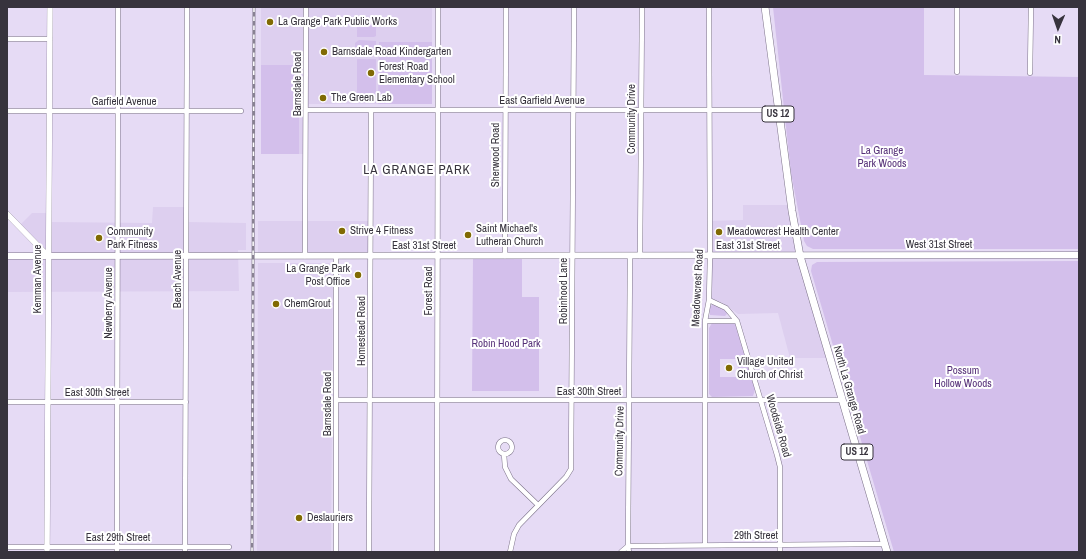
<!DOCTYPE html>
<html>
<head>
<meta charset="utf-8">
<style>
	body { margin:0 }
	#map { position:relative; width:1086px; height:559px; overflow:hidden; background:#e6dbf5; font-family:"Archivo Narrow",sans-serif }
	canvas { display:block }
	.frame { position:absolute; inset:0; border:8px solid #37333d; pointer-events:none }
	.north { position:absolute; left:1038px; top:8px; width:40px; height:40px; -webkit-text-stroke:3px #fff; paint-order:stroke; rotate:182deg; font-size:11px; font-weight:700; line-height:16px; text-align:center; color:#37333d }
	.north::after { content:''; display:block; margin:auto; width:14px; height:18px; background:#37333d; clip-path:polygon(50% 0,100% 100%,50% 72%,0 100%) }
</style>
</head>
<body>
<div id="map">
<canvas width="1086" height="559"></canvas>
<div class="frame"></div>
<div class="north">N</div>
</div>
<script>
const c = document.querySelector('canvas').getContext('2d');
c.lineJoin = 'round';
function fill(path, color) { c.fillStyle = color; c.fill(path, 'evenodd'); }
const toPath = rows => new Path2D(rows.map(r => 'M' + r).join(''));
function trace(path, color, width, dash) { c.strokeStyle = color; c.lineWidth = width; c.lineCap = dash ? 'butt' : 'round'; c.setLineDash(dash || []); c.stroke(path); }
function drawText(font, color, halo, rows, align = 'center') {
  c.font = font + ' "Archivo Narrow",sans-serif'; c.lineWidth = 4; c.setLineDash([]); c.textBaseline = 'middle'; c.strokeStyle = halo; c.fillStyle = color; for (const [text, x, y, turn = 0] of rows) {
    c.save(); c.translate(x, y); c.rotate((+turn || 0) * Math.PI / 180); c.textAlign = isNaN(turn) ? turn : align; if (halo) c.strokeText(text, 0, 0); c.fillText(text, 0, 0); c.restore();
  }
}
fill(toPath([
	[261,7,432,7,432,104,309,104,307,154,261,154],
	[743,205,788,205,797,254,708,254,708,221,743,220],
	[153,207,187,207,187,222,246,223,246,250,238,250,239,291,7,292,7,255,48,255,20,225,32,213,47,213,47,222,152,223],
	[258,221,373,221,372,254,258,254],
	[708,257,798,258,826,358,790,358,778,313,738,314,723,303,707,297],
	[258,263,329,263,333,267,331,552,257,552]
]), '#ddcfef');
fill(toPath([
	[773,7,924,7,924,75,1079,77,1079,249,813,249,807,246,804,241,791,173],
	[357,22,374,22,376,24,376,36,374,37,357,37],
	[359,40,376,41,376,50,366,51,365,55,359,55,358,50,355,48,355,43],
	[379,42,432,42,432,104,378,104],
	[357,59,376,59,376,103,357,103],
	[261,65,299,65,299,154,261,154],
	[473,257,522,258,522,297,539,297,539,391,472,391],
	[1079,261,1079,552,894,552,811,271,812,265,817,262],
	[713,304,725,310,727,314,725,316,710,315,710,307],
	[712,323,735,324,755,390,753,396,712,397,709,394,709,328],
	[720,359,738,359,738,377,720,377]
]), '#d3bfeb');
const minor = toPath([
	[7,39,50,39],
	[957,72,957,7],
	[1030,73,1031,7],
	[307,110,778,110],
	[7,111,241,111],
	[305,256,306,7],
	[505,256,506,7],
	[640,256,642,7],
	[709,300,726,308,737,321,777,455,780,467,780,552],
	[705,321,737,321],
	[337,400,841,400],
	[7,402,186,402],
	'498 447a7 7 0 1 1 14 0a7 7 0 1 1-14 0Z',
	[504,454,505,467,511,479,538,505],
	[705,545,705,321,709,300,710,256,709,7],
	[7,547,229,547],
	[117,552,118,7],
	[185,552,187,7],
	[336,552,336,256],
	[369,552,371,110],
	[437,552,438,7],
	[510,552,514,534,519,525,566,477,571,469,574,7],
	[621,552,628,546,630,256],
	[629,552,628,546,884,544]
]);
const tertiary = toPath([
	[7,214,48,256],
	[47,552,50,7]
]);
const secondary = toPath([
	[7,256,1079,255]
]);
const primary = toPath([
	[765,7,792,211,800,256,887,552]
]);
trace(minor, '#7c7289', 5.5);
trace(tertiary, '#7c7289', 6);
trace(secondary, '#7c7289', 7);
trace(primary, '#7c7289', 8);
trace(minor, '#fff', 4.5);
trace(tertiary, '#fff', 5.5);
trace(secondary, '#fff', 6);
trace(primary, '#fff', 7);
const rail = toPath([
	[252,552,254,7]
]);
trace(rail, '#888192', 3);
trace(rail, '#fff', 1.5, [4.5]);
for (const [x, y, r, color] of [
	[270,22,4,"#806a03"],
	[324,52,4,"#806a03"],
	[371,73,4,"#806a03"],
	[323,98,4,"#806a03"],
	[342,231,4,"#806a03"],
	[719,232,4,"#806a03"],
	[468,235,4,"#806a03"],
	[99,238,4,"#806a03"],
	[358,275,4,"#806a03"],
	[276,304,4,"#806a03"],
	[729,368,4,"#806a03"],
	[299,518,4,"#806a03"]
]) { const dot = new Path2D(); dot.arc(x, y, r, 0, 2 * Math.PI); c.fillStyle = color; c.fill(dot); trace(dot, '#fff', 1.5); }
for (const [x, y, w] of [
	[778,114,32],
	[857,452,32]
]) { const box = new Path2D(); box.roundRect(x - w / 2, y - 8, w, 16, 3); c.fillStyle = '#fff'; c.fill(box); trace(box, '#37333d', 1); }
drawText('bold 10px', '#37333d', null, [
	["US 12",778,114],
	["US 12",857,452]
]);
drawText('11px', '#37333d', '#fff', [
	["La Grange Park Public Works",278,22],
	["Barnsdale Road Kindergarten",332,52],
	["Forest Road",379,67],
	["Elementary School",379,80],
	["The Green Lab",331,98],
	["Saint Michael's",476,229],
	["Lutheran Church",476,242],
	["Strive 4 Fitness",350,231],
	["Community",107,232],
	["Park Fitness",107,245],
	["Meadowcrest Health Center",727,232],
	["La Grange Park",350,269,"right"],
	["Post Office",350,282,"right"],
	["ChemGrout",284,304],
	["Village United",737,362],
	["Church of Christ",737,375],
	["Deslauriers",307,518]
], 'left');
drawText('11px', '#37333d', '#fff', [
	["Barnsdale Road",298,84,-90],
	["East Garfield Avenue",542,101],
	["Garfield Avenue",124,102],
	["Community Drive",632,119,-90],
	["Sherwood Road",496,155,-90],
	["West 31st Street",939,245],
	["East 31st Street",424,246],
	["East 31st Street",748,246],
	["Kemman Avenue",38,279,-90],
	["Beach Avenue",178,279,-90],
	["Meadowcrest Road",698,288,-87],
	["Forest Road",429,291,-90],
	["Robinhood Lane",564,291,-90],
	["Newberry Avenue",109,303,-90],
	["Homestead Road",362,331,-90],
	["North La Grange Road",849,390,74],
	["East 30th Street",589,392],
	["East 30th Street",97,393],
	["Barnsdale Road",328,404,-90],
	["Woodside Road",778,426,74],
	["Community Drive",620,441,-89],
	["29th Street",756,536],
	["East 29th Street",118,538]
]);
drawText('11px', '#553078', '#fff', [
	["La Grange",882,151],
	["Park Woods",882,164],
	["Robin Hood Park",506,344],
	["Possum",963,371],
	["Hollow Woods",963,384]
]);
c.letterSpacing = '1px';
drawText('13px', '#37333d', '#fff', [
	["LA GRANGE PARK",417,171]
]);
c.letterSpacing = '0px';
</script>
</body>
</html>
